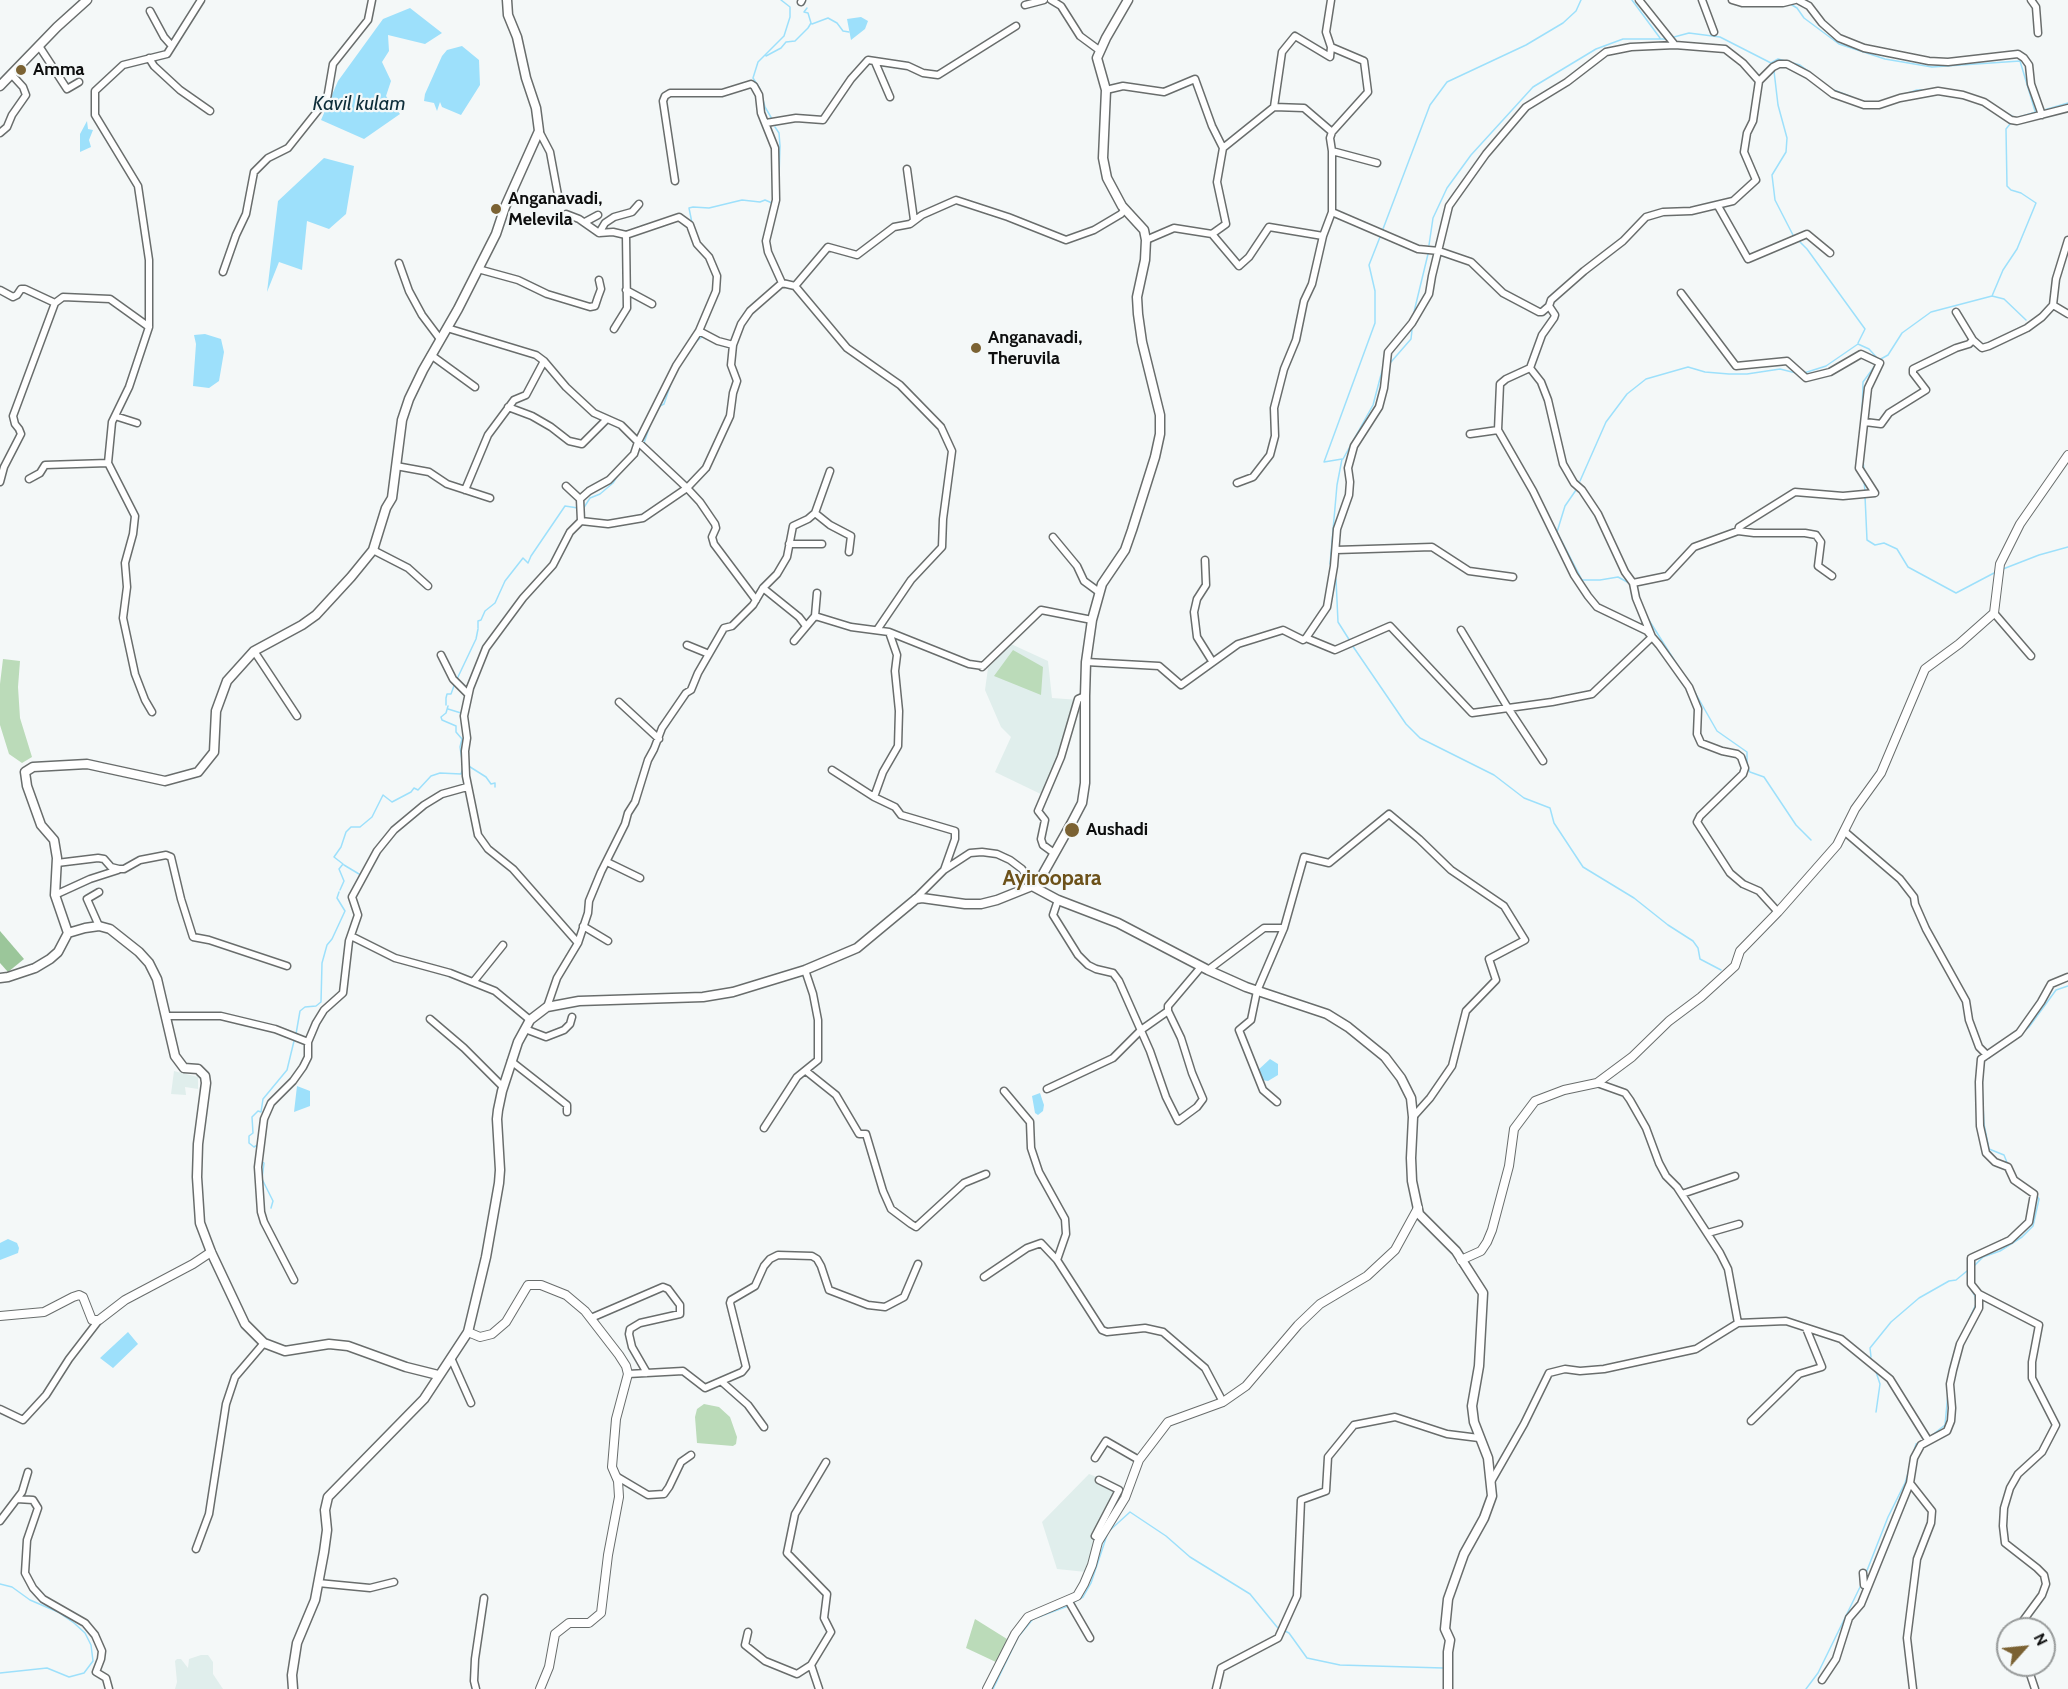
<!DOCTYPE html>
<html>
<head>
<meta charset="utf-8">
<style>
	body { margin:0 }
	#map { position:relative; width:2068px; height:1689px; overflow:hidden; background:#f4f8f8; font-family:Cabin,sans-serif }
	canvas { display:block }
	.north { position:absolute; left:1996px; top:1617px; width:60px; height:60px; box-sizing:border-box; background:#f4f8f8; border:2px solid #989b9b; border-radius:50%; rotate:63deg; font-size:16px; font-weight:700; line-height:24px; text-align:center; color:#0e0f0f }
	.north::after { content:''; display:block; margin:auto; width:21px; height:27px; background:#7b6233; clip-path:polygon(50% 0,100% 100%,50% 72%,0 100%) }
</style>
</head>
<body>
<div id="map">
<canvas width="2068" height="1689"></canvas>
<div class="north">N</div>
</div>
<script>
const c = document.querySelector('canvas').getContext('2d');
c.lineJoin = 'round';
function fill(path, color) { c.fillStyle = color; c.fill(path, 'evenodd'); }
const toPath = rows => new Path2D(rows.map(r => 'M' + r).join(''));
function trace(path, color, width, dash) { c.strokeStyle = color; c.lineWidth = width; c.lineCap = dash ? 'butt' : 'round'; c.setLineDash(dash || []); c.stroke(path); }
function drawText(font, color, halo, rows, align = 'center') {
  c.font = font + ' Cabin,sans-serif'; c.lineWidth = 4.5; c.setLineDash([]); c.textBaseline = 'middle'; c.strokeStyle = halo; c.fillStyle = color; for (const [text, x, y, turn = 0] of rows) {
    c.save(); c.translate(x, y); c.rotate((+turn || 0) * Math.PI / 180); c.textAlign = isNaN(turn) ? turn : align; if (halo) c.strokeText(text, 0, 0); c.fillText(text, 0, 0); c.restore();
  }
}
fill(toPath([
	[1011,644,1048,661,1052,698,1080,700,1049,798,995,772,1011,737,1001,727,985,690,988,668],
	[174,1071,198,1077,198,1089,185,1087,186,1095,171,1094],
	[1089,1474,1122,1487,1122,1491,1096,1540,1086,1572,1057,1569,1042,1522],
	[201,1655,208,1655,213,1662,213,1674,223,1689,175,1689,177,1682,175,1661,177,1659,181,1659,188,1668,189,1659]
]), '#e0eeec');
fill(toPath([
	[1013,650,1043,667,1041,695,994,676],
	[3,659,20,661,18,687,20,718,32,757,22,763,9,754,0,725,0,684],
	[704,1404,719,1407,730,1417,737,1437,736,1444,733,1446,697,1443,695,1417,697,1409],
	[975,1619,1007,1639,998,1663,966,1648]
]), '#bbdbb9');
fill(toPath([
	[0,931,24,959,8,972,0,963]
]), '#9bc69a');
fill(toPath([
	[410,8,442,33,425,44,388,35,389,51,382,62,391,81,386,96,400,114,364,139,321,120,338,81,383,19],
	[861,17,868,21,865,29,851,40,847,19],
	[462,46,479,60,480,85,461,115,442,107,440,102,437,111,434,103,424,101,425,94,442,56,447,50],
	[87,121,88,129,93,130,89,140,91,147,80,152,80,134],
	[324,158,354,166,346,214,329,229,307,221,302,270,279,262,267,292,278,201],
	[205,334,221,339,224,352,219,381,209,388,193,386,196,344,194,335],
	[1270,1059,1278,1064,1278,1075,1268,1081,1255,1079,1257,1071],
	[297,1086,310,1091,310,1106,294,1112],
	[1040,1093,1044,1105,1043,1111,1038,1115,1035,1113,1032,1096],
	[8,1239,17,1243,19,1248,18,1253,0,1260,0,1243],
	[128,1332,138,1344,113,1368,100,1358]
]), '#9de0fb');
trace(toPath([
	[1632,0,1660,38],
	[1792,5,1797,8,1804,18,1839,44,1885,59,1932,67,2020,61,2035,111],
	[812,24,828,18,837,23,843,31,849,32],
	[1674,37,1689,33,1720,37,1771,63,1778,59,1800,65,1811,73],
	[766,56,781,48,786,42,795,41,808,28,811,23,808,13,804,12,807,8],
	[1774,71,1778,105,1787,138,1786,152,1772,175,1775,200,1794,237],
	[1831,89,1852,97],
	[1902,95,1917,90,1929,90],
	[2044,110,2068,103],
	[2004,112,2016,118,2036,112],
	[772,119,765,107,760,89,753,78,758,62,784,36,790,17,790,7,781,0],
	[2010,124,2006,129,2007,186,2011,190,2021,193,2036,203,2017,249,2003,270,1992,296,2004,299,2026,320],
	[775,127,779,133,780,146,779,176],
	[692,223,689,208,693,207,709,208,742,200,760,202,765,200,772,203],
	[1383,229,1430,105,1447,82,1526,45,1563,23,1576,11,1581,0],
	[1798,240,1807,249,1865,329,1858,343],
	[1429,245,1433,218,1447,188,1471,155,1533,87,1596,49,1623,39,1665,39],
	[1414,312,1428,254],
	[694,343,702,337],
	[1391,362,1411,339,1412,330],
	[1804,373,1826,366,1858,344,1869,349,1879,360,1888,355,1902,333,1931,312,1992,296],
	[1862,416,1863,382,1877,363],
	[653,418,660,406,664,404,673,377],
	[644,443,650,425],
	[1343,459,1373,405,1382,371],
	[1863,460,1864,470],
	[1580,481,1606,422,1627,394,1646,379,1688,367,1705,372,1729,374,1747,374,1780,369,1796,373],
	[1864,481,1865,491],
	[1576,490,1565,506,1557,532,1582,580,1600,580,1618,577,1629,583],
	[1865,496,1867,540,1875,545,1884,543,1897,549,1908,567,1956,593,1994,573],
	[583,509,590,498,600,494,613,483,620,472],
	[1330,564,1337,485,1342,459,1324,462,1375,323,1375,291,1369,265,1380,237],
	[2003,569,2039,555,2068,547],
	[1336,579,1338,622,1350,641],
	[1638,595,1642,604],
	[1647,617,1683,674],
	[478,628,478,621,481,620,485,611,495,603,505,581,523,558,528,563,531,556,565,506,578,508],
	[1352,645,1406,724,1420,738,1494,775,1524,798,1550,808,1554,823,1583,867,1634,898,1668,925,1693,941,1698,948,1700,959,1721,970],
	[457,679,476,639,478,629],
	[1689,682,1717,731,1747,752,1747,766,1750,772,1764,777,1796,825,1811,840],
	[446,705,446,698,447,694,451,694,455,683],
	[448,706,446,713,441,717,442,720,456,726,456,732,462,739,460,747,462,760],
	[448,709,461,713],
	[467,765,486,777,491,784,495,783,495,787],
	[344,865,359,874],
	[340,890,344,881,339,869,343,864,334,857,341,847,346,832,351,827,360,827,372,817,383,795,392,802,411,792,414,788,418,790,431,776,440,773,461,774,463,768],
	[2022,1033,2029,1027,2056,990,2068,986],
	[296,1034,300,1011,305,1007,316,1006,321,1002,322,963,327,945,332,939,345,911,337,898,339,892],
	[1984,1061,1982,1086,1984,1124,1989,1149,2004,1155,2008,1165],
	[259,1144,254,1147,249,1143,249,1136,253,1133,252,1117,258,1111,261,1112,263,1099,287,1070,294,1041],
	[261,1161,264,1163,262,1179,273,1201,271,1208],
	[2015,1177,2033,1190],
	[1975,1265,1983,1257,2000,1251,2022,1237,2033,1226,2039,1199,2037,1196],
	[1966,1326,1976,1304,1975,1296,1968,1284],
	[1871,1357,1870,1348,1891,1322,1919,1298,1949,1281,1956,1280,1967,1271],
	[1951,1365,1956,1347],
	[1876,1372,1880,1384,1876,1412],
	[1947,1383,1950,1370],
	[1931,1436,1945,1425,1948,1393],
	[1912,1457,1916,1444,1919,1443],
	[1866,1573,1888,1517,1905,1483,1909,1470],
	[0,1584,12,1587,30,1600,58,1612,74,1623,85,1633,91,1645,93,1661,84,1673,69,1677,47,1668,0,1673],
	[1072,1603,1083,1597,1091,1583,1108,1532,1130,1512,1166,1536,1190,1557,1250,1594,1277,1627,1280,1629],
	[1285,1631,1289,1633,1307,1658,1340,1665,1443,1668],
	[993,1689,1018,1637,1033,1619,1068,1606],
	[1806,1689,1818,1673,1862,1583]
]), '#9de0fb', 1.5);
const minor = toPath([
	[1051,0,1061,6,1080,36,1099,50],
	[1639,0,1675,45,1725,49,1743,63,1759,81,1753,121,1747,133,1744,152,1756,180,1733,201,1691,211,1663,212,1646,217,1623,241,1584,271,1551,300,1549,306,1555,315,1554,318,1542,335,1530,368,1506,379,1500,384,1498,430,1533,491,1574,575,1588,596,1597,607,1647,631,1659,645,1689,687,1698,709,1697,734,1701,743,1722,751,1737,754,1741,757,1745,768,1743,774,1700,816,1697,822,1730,873,1743,884,1759,891,1778,912],
	[1702,0,1714,32],
	[1732,0,1742,3,1783,3,1795,0],
	[1798,0,1809,6,1822,23,1839,38,1864,48,1929,61,1948,62,2018,54,2024,58,2029,65,2031,84,2042,115],
	[2031,0,2036,7,2038,33],
	[801,2,802,0],
	[1025,5,1044,0],
	[150,11,164,37,172,46],
	[39,46,67,89,79,82],
	[1331,47,1326,32,1331,0],
	[149,58,154,66,180,90,210,111],
	[875,62,890,97],
	[1759,81,1773,67,1779,64,1787,64,1808,75,1833,94,1864,105,1879,105,1900,98,1938,91,1963,95,1984,102,2011,120,2017,121,2068,108],
	[1106,90,1123,86,1164,92,1195,79,1212,126,1223,148,1217,182,1226,224,1212,234],
	[1274,107,1304,108,1332,132],
	[766,123,796,118,823,120,851,79,868,60,908,66,923,73,938,75,1016,26],
	[539,131,550,152,558,195],
	[0,133,7,127,12,115,26,95,23,87,12,75],
	[1223,148,1274,107,1282,52,1295,36,1330,57,1331,47,1364,61,1368,92,1332,132,1330,138,1332,151],
	[907,169,914,220],
	[675,181,663,101,665,96,670,93,722,93,751,84,754,86,759,95,761,113,775,148,776,200,766,241,768,252,782,283],
	[1718,206,1748,259,1807,234,1830,253],
	[1332,212,1418,249,1439,251,1471,262,1503,293,1539,312,1542,312,1549,306],
	[585,222,598,215],
	[599,233,605,223,614,217,632,212,639,204],
	[1146,240,1174,228,1212,234,1239,266,1249,257,1269,227,1323,236],
	[399,263,409,291,422,315,440,339],
	[478,269,518,280,547,294,590,307,595,306,598,297,601,289,599,280],
	[223,272,236,235,246,214,254,172,268,158,288,148,327,99,333,64,368,20,372,0],
	[795,286,828,247,857,255,894,227,910,224,922,215,956,200,1008,217,1066,240,1094,230,1121,214,1125,209],
	[0,290,13,297,17,295,21,289,25,289,55,303,63,297,110,299,149,327],
	[626,290,652,304],
	[2053,305,2068,314],
	[1956,312,1973,340],
	[447,328,536,355,544,361,566,387,594,413,621,425,638,442,676,366,699,331,716,291,717,276,709,257,697,244,690,225,679,217,626,235,613,232,599,233,579,219,566,214],
	[614,329,627,308,626,235],
	[699,331,718,341,733,345],
	[431,355,475,387],
	[1530,368,1541,382,1548,400,1563,464,1574,483,1582,490,1598,514,1625,572,1633,583,1667,576,1694,547,1738,531,1739,527,1795,492,1843,496,1875,493,1859,468,1868,388,1880,363,1861,354,1830,372,1806,378,1787,361,1736,366,1681,293],
	[508,407,532,416,551,427,569,441,582,444,607,419],
	[115,416,137,423],
	[1865,422,1881,424,1889,413,1926,390,1913,373,1913,369,1956,348,1969,344,1973,340,1982,348,1989,346,2027,328,2042,317,2053,305,2056,279,2068,240],
	[1470,434,1498,430],
	[396,466,429,472,447,484,490,498],
	[29,479,40,473,45,465,108,463],
	[0,482,4,467,21,434,19,429,15,424,13,416,55,303],
	[1237,483,1253,477,1270,455,1275,436,1274,408,1284,369,1296,340,1304,301,1312,284,1323,236,1332,212,1332,151,1377,163],
	[566,486,580,499],
	[465,490,488,435,514,400,526,395,544,361],
	[815,513,830,525,851,536,849,552],
	[581,521,608,524,643,518,687,488,700,502,715,524,716,528,712,537,714,544,756,600],
	[1738,531,1754,533,1805,533,1816,535,1821,542,1818,566,1832,576],
	[1053,537,1077,566,1084,581,1099,592],
	[789,544,822,544],
	[373,550,408,568,428,586],
	[1336,550,1432,547,1469,571,1513,577],
	[1205,560,1206,585,1197,599,1194,612,1197,637,1212,661],
	[817,593,815,616,851,627,889,632,969,664,983,666],
	[1994,613,2031,656],
	[806,626,799,617,763,588,777,574,787,557,793,526,808,519,815,513,830,471],
	[1461,630,1508,708,1543,761],
	[1306,638,1335,650,1390,626,1472,713,1552,702,1592,694,1652,637,1636,598,1633,583],
	[794,641,815,616],
	[687,645,709,654],
	[254,651,297,716],
	[441,655,453,679,468,694],
	[1086,662,1159,666,1181,685,1238,644,1283,630,1303,640,1306,638,1327,607,1334,566,1337,529,1349,495,1350,482,1348,468,1354,446,1379,407,1384,388,1388,352,1412,323,1429,294,1432,276,1449,206,1486,154,1526,107,1567,82,1606,52,1631,47,1675,45],
	[982,667,1041,610,1092,620],
	[619,702,659,739],
	[152,712,145,700,135,674,123,618,127,587,125,563,133,534,135,516,108,463,112,422,129,387,149,327,149,260,138,186,95,115,95,91,123,65,167,54,201,0],
	[832,770,874,797,883,772,898,746,899,711,895,671,897,655,889,632],
	[874,797,895,807,901,815,955,831,955,839,944,870,915,899],
	[1844,831,1900,879,1914,897,1915,904,1926,929,1966,1001,1969,1020,1979,1047,1987,1055],
	[1054,853,1043,845,1041,839,1045,820,1038,811,1061,757,1078,699,1085,696],
	[607,862,640,878],
	[57,863,98,858,104,859,111,867,119,869,124,869,140,860,166,855,171,857,181,899,193,937,209,940,287,966],
	[944,870,970,853,982,852,997,854,1010,860,1022,869,1032,886],
	[99,892,87,899,99,926],
	[55,895,90,879,118,870],
	[1058,900,1053,915,1078,955,1088,965,1096,969,1113,973,1119,981,1150,1051,1166,1097,1178,1121,1197,1107,1203,1099,1192,1073,1181,1038,1168,1011,1168,1006,1201,967],
	[583,926,608,941],
	[351,936,395,958,450,973,495,991,530,1020],
	[578,943,513,869,488,849,478,835,466,776,465,751,467,738,464,716,470,688,486,648,523,598,553,565,570,532,581,521,580,499,589,491,609,480,634,454,638,442,687,488,706,468,730,416,733,393,737,381,731,365,733,345,741,324,750,311,782,283,795,286,847,348,900,385,941,427,952,451,943,519,942,547,911,580,877,630],
	[1208,970,1264,928,1284,928],
	[474,981,503,945],
	[547,1007,557,978,578,943,588,913,589,901,601,872,625,824,628,813,635,802,648,760,654,749,662,728,686,693,691,690,698,673,724,628,732,626,753,605,763,588],
	[167,1016,221,1016,275,1029,308,1042],
	[430,1019,464,1048,503,1087],
	[525,1029,546,1037,564,1030,570,1024,572,1017],
	[511,1061,567,1105,567,1112],
	[806,1071,836,1095,859,1134,866,1134,883,1191,891,1209,911,1224,916,1227,964,1183,986,1174],
	[1597,1083,1625,1093,1630,1100,1646,1128,1659,1163,1666,1176,1677,1187,1720,1253,1728,1269,1738,1323],
	[1047,1089,1113,1058,1141,1030,1168,1011],
	[1004,1091,1030,1122,1031,1148,1039,1172,1065,1219,1066,1234,1057,1260],
	[1277,1102,1263,1090,1239,1030,1251,1020,1257,991,1284,928,1304,857,1329,863,1389,814,1419,839,1451,870,1504,906,1525,940,1489,959,1496,980,1466,1011,1452,1066,1430,1098,1413,1117],
	[764,1128,797,1077,818,1060,818,1020,813,994,805,970],
	[1682,1194,1735,1176],
	[1708,1233,1739,1224],
	[984,1277,1027,1248,1041,1243,1057,1260,1102,1330,1107,1332,1145,1328,1163,1332,1205,1368,1223,1402],
	[294,1280,264,1222,261,1212,258,1167,264,1119,271,1103,293,1081,303,1067,308,1057,308,1042,316,1023,324,1010,343,993,349,941,358,915,352,897,377,851,394,830,424,805,442,794,467,787],
	[1979,1294,2039,1325,2032,1362,2032,1378,2056,1425,2042,1452,2018,1474,2010,1488,2004,1508,2003,1526,2005,1543,2037,1568,2044,1575,2046,1584,2042,1595,2017,1629],
	[591,1318,663,1287,668,1289,680,1305,680,1314,640,1323,630,1329,629,1334,632,1347,647,1373],
	[451,1358,471,1403],
	[628,1374,683,1371,705,1388,742,1372,746,1367,730,1303,731,1300,755,1286,764,1266,770,1259,778,1255,812,1256,817,1259,821,1266,829,1290,868,1305,885,1307,904,1297,918,1264],
	[722,1382,748,1405,764,1427],
	[0,1409,23,1420,46,1395,69,1359,99,1320],
	[1751,1421,1799,1374,1822,1367,1806,1328],
	[1095,1458,1106,1441,1139,1460],
	[616,1476,648,1495,664,1494,669,1487,681,1462,691,1455],
	[1099,1480,1119,1490,1095,1536,1100,1539],
	[1492,1480,1524,1424,1549,1373,1565,1369,1580,1371,1604,1369,1696,1349,1738,1323,1786,1321,1841,1339,1890,1379,1928,1440],
	[17,1499,33,1500,38,1508,27,1540,25,1573,33,1588,43,1599,85,1623,95,1635,102,1651,101,1659,96,1672,106,1678,109,1689],
	[0,1521,22,1492,28,1472],
	[196,1549,209,1514,226,1404,235,1377,264,1343],
	[1863,1573,1864,1585],
	[318,1583,370,1588,394,1582],
	[1068,1600,1090,1638],
	[748,1632,745,1645,765,1661,797,1674,811,1665],
	[2027,1665,2035,1689],
	[1822,1680,1836,1659,1849,1618,1861,1604,1910,1483],
	[476,1689,474,1681,475,1659,484,1598],
	[819,1689,811,1665,831,1632,824,1618,827,1594,787,1553,795,1514,826,1462],
	[1216,1689,1221,1668,1278,1638,1297,1596,1301,1500,1326,1491,1328,1457,1354,1425,1395,1417,1447,1434,1479,1438],
	[1913,1689,1907,1638,1917,1559,1931,1523,1932,1511,1910,1483,1914,1458,1921,1445,1947,1431,1951,1421,1952,1408,1950,1384,1953,1370,1960,1344,1979,1308,1979,1294,1971,1284,1971,1258,2010,1240,2029,1222,2034,1194,2014,1180,2008,1167,1995,1162,1986,1153,1980,1126,1979,1082,1981,1059,2019,1033,2041,1002,2051,984,2068,977]
]);
const tertiary = toPath([
	[1461,1260,1481,1251,1487,1242,1492,1230,1509,1166,1514,1129,1535,1101,1564,1090,1597,1083,1632,1057,1669,1021,1701,997,1735,966,1740,951,1778,912,1837,845,1855,809,1881,773,1925,669,1959,644,1994,613,2000,564,2020,524,2068,455],
	[0,1316,44,1312,73,1297,79,1295,83,1297,92,1320,99,1320,125,1300,193,1264,211,1252],
	[468,1332,480,1337,492,1334,506,1322,528,1285,541,1285,566,1295,585,1311,619,1355,626,1366,628,1374,616,1419,612,1467,618,1481,619,1497,608,1555,601,1613,589,1623,569,1623,555,1634,549,1667,540,1689],
	[987,1689,1015,1634,1028,1617,1077,1596,1084,1584,1092,1565,1098,1542,1125,1498,1139,1460,1168,1422,1223,1402,1246,1386,1298,1325,1320,1304,1367,1276,1395,1250,1418,1208]
]);
const secondary = toPath([
	[0,86,57,27,87,0],
	[1032,886,1058,900,1118,923,1208,970,1246,987,1327,1014,1348,1027,1385,1057,1401,1078,1411,1098,1413,1117,1411,1158,1412,1181,1419,1214,1456,1251,1483,1293,1479,1366,1472,1406,1474,1422,1488,1458,1492,1496,1484,1518,1464,1554,1448,1599,1445,1629,1450,1640,1448,1652,1448,1689],
	[68,933,55,895,57,858,54,840,41,825,27,786,25,772,33,767,87,764,165,781,198,772,214,752,216,711,227,681,254,651,302,625,316,615,351,577,373,550,386,508,392,498,402,420,409,399,423,370,458,309,496,234,505,207,539,131,536,108,526,78,517,37,508,15,507,0],
	[0,978,8,977,35,968,50,959,58,952,68,933,85,928,99,926,110,929,139,952,149,963,157,979,175,1056,184,1068,198,1069,205,1076,206,1083,198,1144,197,1177,200,1223,211,1252,245,1324,264,1343,285,1351,329,1344,348,1346,406,1367,438,1375],
	[293,1689,292,1675,297,1643,315,1600,324,1552,327,1530,325,1510,328,1497,424,1399,468,1332,486,1257,499,1183,500,1170,497,1119,498,1110,502,1091,518,1042,530,1020,547,1007,579,1001,703,997,733,992,805,970,857,948,916,899,922,898,965,904,981,904,997,900,1032,886,1039,881,1071,824,1082,803,1085,783,1085,696,1086,662,1092,620,1102,584,1125,550,1132,530,1155,457,1160,434,1160,415,1142,342,1138,314,1137,297,1145,260,1146,240,1144,230,1122,206,1107,178,1103,158,1106,90,1097,58,1106,38,1128,0]
]);
trace(minor, '#696d6c', 9);
trace(tertiary, '#696d6c', 10);
trace(secondary, '#696d6c', 11);
trace(minor, '#fff', 6);
trace(tertiary, '#fff', 8);
trace(secondary, '#fff', 8);
for (const [x, y, r, color] of [
	[21,70,6,"#7b6233"],
	[496,209,6,"#7b6233"],
	[976,348,6,"#7b6233"],
	[1072,830,8,"#7b6233"]
]) { const dot = new Path2D(); dot.arc(x, y, r, 0, 2 * Math.PI); c.fillStyle = color; c.fill(dot); trace(dot, '#f4f8f8', 2); }
drawText('bold 18px', '#0e0f0f', '#f4f8f8', [
	["Amma",33,70],
	["Anganavadi,",508,199],
	["Melevila",508,220],
	["Anganavadi,",988,338],
	["Theruvila",988,359],
	["Aushadi",1086,830]
], 'left');
drawText('italic 20px', '#0e2e3a', '#f4f8f8', [
	["Kavil kulam",359,104]
]);
drawText('bold 21px', '#6c5119', '#f4f8f8', [
	["Ayiroopara",1052,879]
]);
</script>
</body>
</html>
